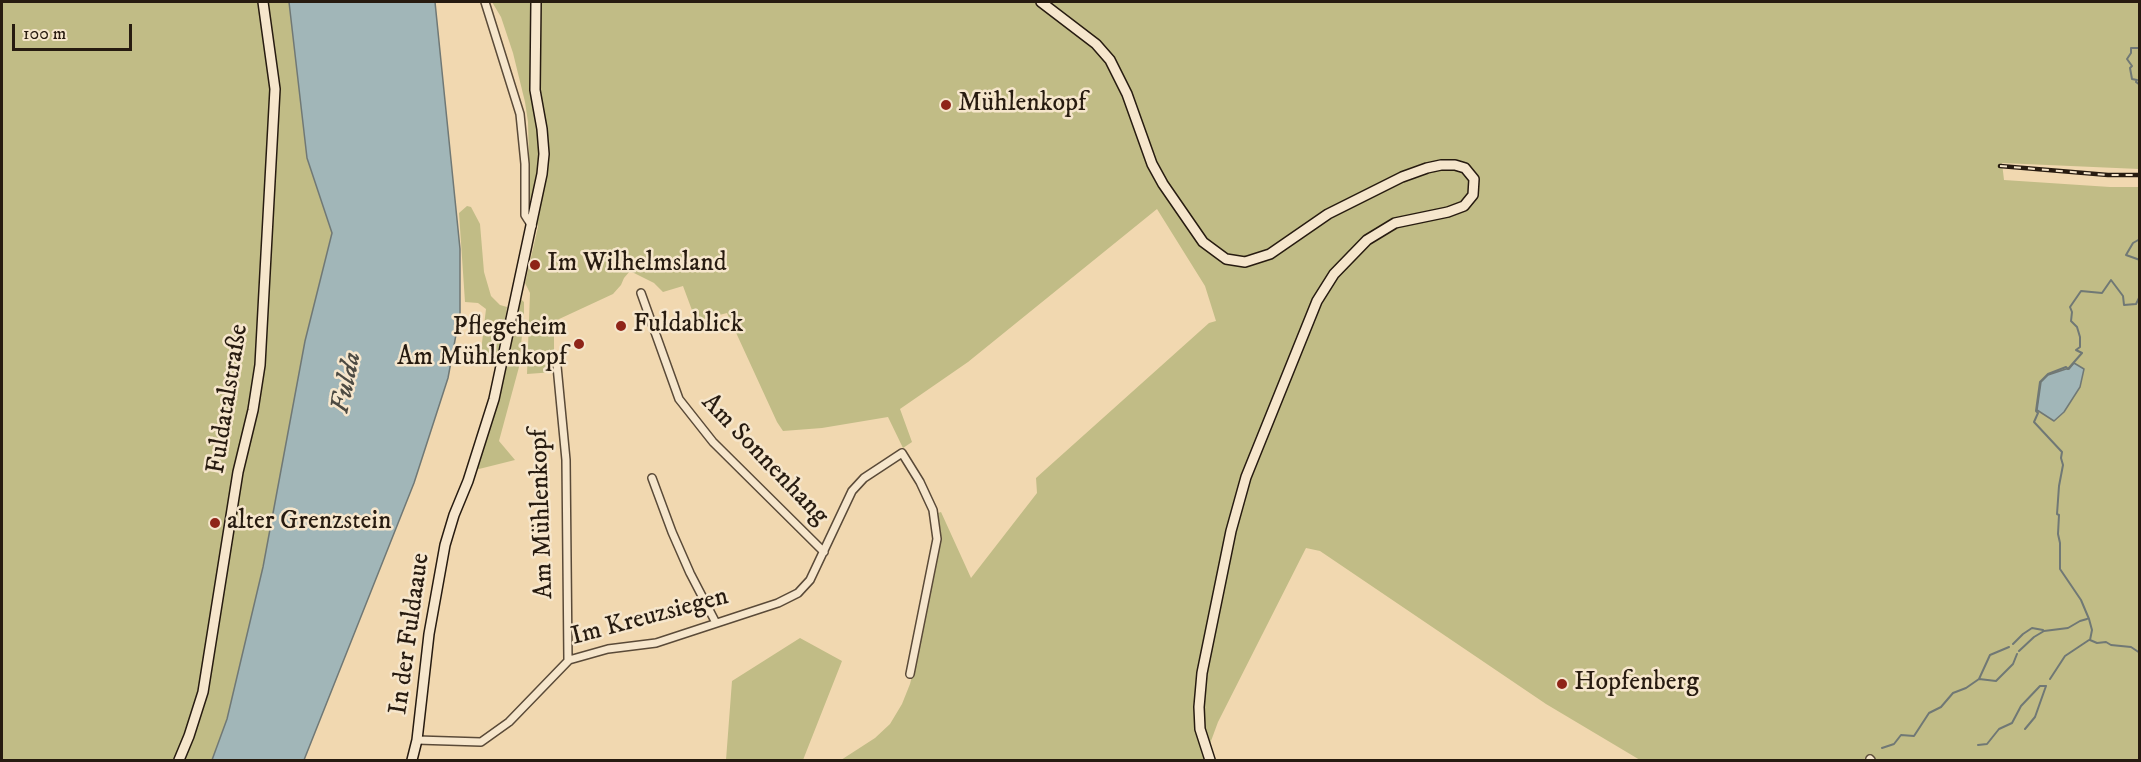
<!DOCTYPE html>
<html>
<head>
<meta charset="utf-8">
<style>
	body { margin:0 }
	#map { position:relative; width:2141px; height:762px; overflow:hidden; background:#f1d8b0; font-family:"IM FELL DW Pica",serif }
	canvas { display:block }
	.frame { position:absolute; inset:0; border:3px solid #271b10; pointer-events:none }
	.scale { position:absolute; left:12px; top:24px; width:120px; height:27px; box-sizing:border-box; border:3px solid #271b10; border-top:0; padding-left:8px; font-size:18px; line-height:21px; white-space:nowrap; color:#271b10; -webkit-text-stroke:4px #f6e6cc; paint-order:stroke }
</style>
</head>
<body>
<div id="map">
<canvas width="2141" height="762"></canvas>
<div class="frame"></div>
<div class="scale">100 m</div>
</div>
<script>
const c = document.querySelector('canvas').getContext('2d');
c.lineJoin = 'round';
function fill(path, color) { c.fillStyle = color; c.fill(path, 'evenodd'); }
const toPath = rows => new Path2D(rows.map(r => 'M' + r).join(''));
function trace(path, color, width, dash) { c.strokeStyle = color; c.lineWidth = width; c.lineCap = dash ? 'butt' : 'round'; c.setLineDash(dash || []); c.stroke(path); }
function drawText(font, color, halo, rows, align = 'center') {
  c.font = font + ' "IM FELL DW Pica",serif'; c.lineWidth = 5; c.setLineDash([]); c.textBaseline = 'middle'; c.strokeStyle = halo; c.fillStyle = color; for (const [text, x, y, turn = 0] of rows) {
    c.save(); c.translate(x, y); c.rotate((+turn || 0) * Math.PI / 180); c.textAlign = isNaN(turn) ? turn : align; if (halo) c.strokeText(text, 0, 0); c.fillText(text, 0, 0); c.restore();
  }
}
fill(toPath([
	[2,2,289,2,307,158,332,232,305,341,263,567,227,719,212,760,2,760],
	[492,2,2139,2,2139,169,2002,163,2004,180,2110,187,2139,187,2139,760,1640,760,1546,704,1320,551,1306,548,1218,722,1204,760,841,760,875,738,890,724,902,704,910,684,922,636,941,534,938,513,941,512,971,578,1037,493,1036,478,1209,323,1216,321,1205,286,1157,209,968,362,900,409,912,442,903,448,888,417,822,428,783,431,777,422,727,313,696,321,683,286,663,292,654,283,630,271,624,278,621,285,613,294,557,320,554,335,554,372,527,374,530,293,525,283,538,227,530,197,528,122,525,102,513,53,501,17],
	[2072,366,2080,387,2064,412,2054,421,2037,410,2065,369,2068,370],
	[467,206,471,207,480,224,484,272,491,296,500,305,507,307,499,356,481,351,486,309,478,303,465,302,459,213],
	[518,297,524,302,524,313,519,367,499,441,515,460,475,470,499,396],
	[800,638,842,661,803,760,726,760,732,681]
]), '#c1bc86');
const water = toPath([
	[289,2,435,2,460,249,460,313,448,378,414,483,304,760,212,760,227,719,263,567,305,341,332,233,307,158,289,2],
	[2074,363,2084,369,2080,387,2064,412,2054,421,2037,410,2041,382,2048,375,2066,369,2069,369,2074,363]
]);
fill(water, '#a1b6b8');
trace(water, '#707875', 1.5);
trace(toPath([
	[2140,48,2131,48,2131,53,2127,59,2132,66,2130,68,2132,79,2137,80,2136,82,2140,85],
	[2140,239,2133,243,2126,255,2140,260],
	[2140,296,2136,304,2124,305,2123,296,2111,280,2102,293,2081,291,2070,307,2072,312,2071,321,2077,327,2080,337,2080,347,2076,350,2082,353,2068,369,2066,367,2048,374,2040,382,2036,411,2038,413,2034,422,2062,452,2061,458,2063,465,2059,486,2057,514,2059,515,2058,534,2060,543,2060,569,2081,600,2089,619,2092,630,2090,640,2097,643,2106,642,2111,645,2131,647,2140,653],
	[2013,644,2023,634,2032,628,2043,630],
	[2019,651,2034,637,2044,631,2068,628,2080,621,2087,619],
	[1979,679,1990,655,2009,647],
	[2050,679,2065,656,2089,640],
	[2025,729,2035,717,2046,686],
	[1978,745,1987,744,1999,729,2012,723,2021,706,2040,686,2046,686],
	[1882,748,1894,744,1901,735,1914,736,1929,713,1941,707,1953,693,1966,688,1979,679,1996,681,2013,664,2017,654]
]), '#707875', 2);
const street = toPath([
	[485,2,520,114,525,164,525,215,532,226],
	[641,293,679,399,713,442,824,552],
	[557,366,566,460,568,660],
	[652,478,672,532,690,573,716,623],
	[417,740,481,742,509,722,569,660,608,649,656,643,778,603,798,593,810,580,852,491,864,478,902,453,920,482,933,510,937,539,910,674],
	[1870,759,1871,760]
]);
const secondary = toPath([
	[1041,2,1096,44,1110,60,1127,94,1152,164,1163,184,1203,242,1226,259,1245,262,1270,254,1328,214,1402,177,1427,168,1441,165,1455,165,1465,168,1474,179,1473,195,1464,206,1448,212,1395,223,1367,240,1334,274,1317,301,1246,477,1231,531,1202,673,1199,707,1200,729,1210,760],
	[179,760,189,736,203,692,238,472,253,410,260,365,275,89,263,2],
	[412,760,417,740,429,634,445,545,454,515,468,481,494,399,542,174,544,154,542,129,535,90,536,2]
]);
trace(street, '#5a4a38', 10);
trace(secondary, '#271b10', 12);
trace(street, '#f6e6cc', 7);
trace(secondary, '#f6e6cc', 9);
const rail = toPath([
	[2000,166,2108,175,2140,175]
]);
trace(rail, '#271b10', 4.5);
trace(rail, '#f6e6cc', 2, [7]);
for (const [x, y, r, color] of [
	[946,105,6,"#8f2418"],
	[535,265,6,"#8f2418"],
	[621,326,6,"#8f2418"],
	[579,344,6,"#8f2418"],
	[215,523,6,"#8f2418"],
	[1562,684,6,"#8f2418"]
]) { const dot = new Path2D(); dot.arc(x, y, r, 0, 2 * Math.PI); c.fillStyle = color; c.fill(dot); trace(dot, '#f6e6cc', 2); }
drawText('26px', '#271b10', '#f6e6cc', [
	["Mühlenkopf",958,105],
	["Im Wilhelmsland",547,265],
	["Fuldablick",633,326],
	["Pflegeheim",567,329,"right"],
	["Am Mühlenkopf",567,359,"right"],
	["alter Grenzstein",227,523],
	["Hopfenberg",1574,684]
], 'left');
drawText('26px', '#271b10', '#f6e6cc', [
	["Fuldatalstraße",229,399,-81],
	["Am Sonnenhang",764,460,46],
	["Am Mühlenkopf",543,514,-92],
	["Im Kreuzsiegen",650,618,-15],
	["In der Fuldaaue",411,634,-82]
]);
drawText('italic 27px', '#4c4a42', '#f6e6cc', [
	["Fulda",348,383,-78]
]);
</script>
</body>
</html>
